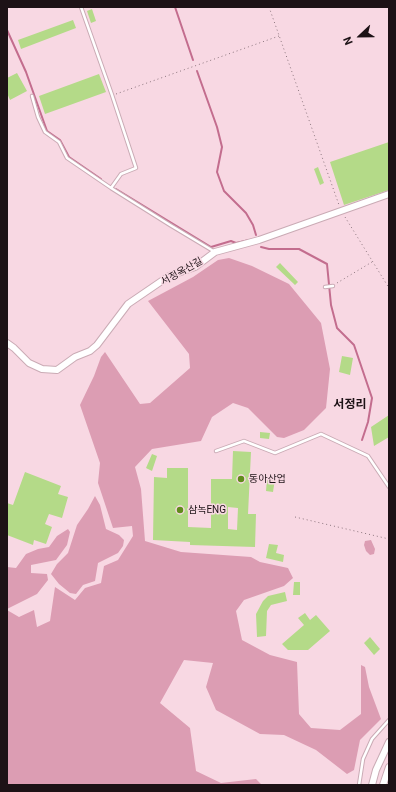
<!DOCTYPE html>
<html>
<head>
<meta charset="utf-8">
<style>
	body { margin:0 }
	#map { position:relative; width:396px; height:792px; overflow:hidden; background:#f8d8e3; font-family:Roboto,sans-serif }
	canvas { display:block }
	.frame { position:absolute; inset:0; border:8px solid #1d1216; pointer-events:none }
	.north { position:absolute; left:340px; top:16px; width:40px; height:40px; -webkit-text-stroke:3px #f8d8e3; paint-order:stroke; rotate:248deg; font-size:11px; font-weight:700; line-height:16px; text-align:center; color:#1d1216 }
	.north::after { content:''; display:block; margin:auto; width:14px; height:18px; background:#1d1216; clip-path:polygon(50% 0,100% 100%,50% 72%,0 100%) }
</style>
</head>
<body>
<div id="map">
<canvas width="396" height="792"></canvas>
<div class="frame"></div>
<div class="north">N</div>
</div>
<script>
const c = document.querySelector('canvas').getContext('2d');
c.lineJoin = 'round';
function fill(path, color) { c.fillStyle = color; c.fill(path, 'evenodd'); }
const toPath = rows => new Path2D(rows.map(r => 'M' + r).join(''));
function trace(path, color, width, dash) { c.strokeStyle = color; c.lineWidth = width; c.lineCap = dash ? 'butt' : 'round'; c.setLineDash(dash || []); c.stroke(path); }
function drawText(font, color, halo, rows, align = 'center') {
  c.font = font + ' Roboto,"Noto Sans KR",sans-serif'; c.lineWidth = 3; c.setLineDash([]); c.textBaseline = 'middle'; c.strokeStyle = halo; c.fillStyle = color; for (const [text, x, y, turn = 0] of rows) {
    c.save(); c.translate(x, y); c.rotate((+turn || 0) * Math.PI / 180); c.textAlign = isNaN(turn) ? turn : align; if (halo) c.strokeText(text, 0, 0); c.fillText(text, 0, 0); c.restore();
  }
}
fill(toPath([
	[229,258,252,266,289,284,321,323,330,369,326,408,304,430,284,438,277,437,248,408,233,403,212,417,201,441,152,449,135,467,141,489,145,541,181,552,251,557,260,562,288,568,293,578,284,586,244,600,236,611,242,640,270,655,297,662,299,714,311,728,340,730,361,714,361,665,365,667,369,687,381,719,360,740,354,770,347,774,316,750,284,735,260,734,216,710,206,687,213,663,184,660,160,703,190,728,196,771,221,783,256,779,262,785,7,785,7,610,19,617,34,610,37,627,50,621,55,587,75,600,85,588,101,583,104,566,118,560,133,536,132,526,113,528,98,483,100,463,80,405,94,376,101,357,105,352,140,404,150,403,190,368,189,354,148,301,193,277,218,260],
	[95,496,100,505,106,529,119,535,124,540,123,546,118,553,98,563,95,581,83,585,76,594,70,593,59,584,51,574,57,564,68,553,77,525,88,509],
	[68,529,70,532,67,545,56,560,31,565,31,573,47,574,48,580,37,594,7,609,7,567,16,568,26,554,38,549,49,547,57,536],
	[371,540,375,549,374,554,370,555,366,551,364,545,365,541]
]), '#dc9db3');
trace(toPath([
	[175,7,193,60],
	[7,30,26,72,47,131,60,140,69,157,101,179],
	[197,71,217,127,222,147,217,172,224,191,246,213,253,225,256,235],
	[116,189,211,247,231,241,236,243,249,240],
	[261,247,269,249,299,249,327,264,331,305,337,328,354,345,372,398,368,422,362,440]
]), '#c36d8e', 2);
fill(toPath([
	[92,9,96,21,91,23,87,11],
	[73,20,76,28,21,49,18,40],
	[17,73,27,91,10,100,7,93,7,78],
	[99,74,106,92,45,114,39,96],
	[389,142,389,190,344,205,330,162],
	[318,167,324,183,320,185,314,169],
	[280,263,298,282,295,285,276,267],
	[342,356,353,358,350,375,339,372],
	[389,415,389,437,374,446,371,427],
	[260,432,270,433,269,439,260,438],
	[233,451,251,452,248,514,256,514,255,547,190,545,190,542,153,540,154,477,167,478,167,468,188,468,188,527,211,528,211,479,232,479],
	[228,507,238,508,237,530,228,529],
	[152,454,157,456,152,471,146,468],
	[25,472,61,486,58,494,68,497,62,518,49,514,45,524,52,527,46,544,34,540,33,545,7,535,7,503,13,505],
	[267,478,275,479,273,492,266,491],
	[269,544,278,545,276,553,284,555,283,562,266,558],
	[294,582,300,582,300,595,293,595],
	[285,592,287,601,271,605,267,611,266,636,257,637,256,614,263,601,268,596],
	[305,613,310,620,316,615,330,631,308,650,288,650,282,644,304,625,298,618],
	[370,637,380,649,374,655,364,643]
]), '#b4da88');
const service = toPath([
	[81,7,112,95,136,168,121,174,111,188],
	[32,96,38,117,45,132,59,142,67,158,111,188,170,225,215,252],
	[325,287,333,286],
	[216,451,244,441,275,453,321,434,368,456,389,487],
	[359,785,363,759,372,739,389,720]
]);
const tertiary = toPath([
	[7,343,14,348,29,363,42,369,57,370,75,357,90,351,97,345,128,304,169,276,195,267,215,252,259,240,389,194],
	[372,785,376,770,389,742],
	[383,785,389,767]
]);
trace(service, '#caabb5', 4.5);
trace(tertiary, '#caabb5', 8);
trace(toPath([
	[269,7,339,205],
	[116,94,279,36],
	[345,217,389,288],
	[337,283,372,262],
	[295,517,389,539]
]), '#8b757d', 1, [1, 3]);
trace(service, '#fff', 2.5);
trace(tertiary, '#fff', 6);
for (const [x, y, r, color] of [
	[241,479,4,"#618c1c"],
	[180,510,4,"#618c1c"]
]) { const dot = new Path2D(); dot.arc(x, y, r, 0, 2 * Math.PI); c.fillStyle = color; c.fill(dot); trace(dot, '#f8d8e3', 1.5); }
drawText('10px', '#1d1216', '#f8d8e3', [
	["서정옥산길",182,272,-29]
]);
drawText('10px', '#1d1216', '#f8d8e3', [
	["동아산업",249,479],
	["삼녹ENG",188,510]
], 'left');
drawText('bold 12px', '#1d1216', '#f8d8e3', [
	["서정리",350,405]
]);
</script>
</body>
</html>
